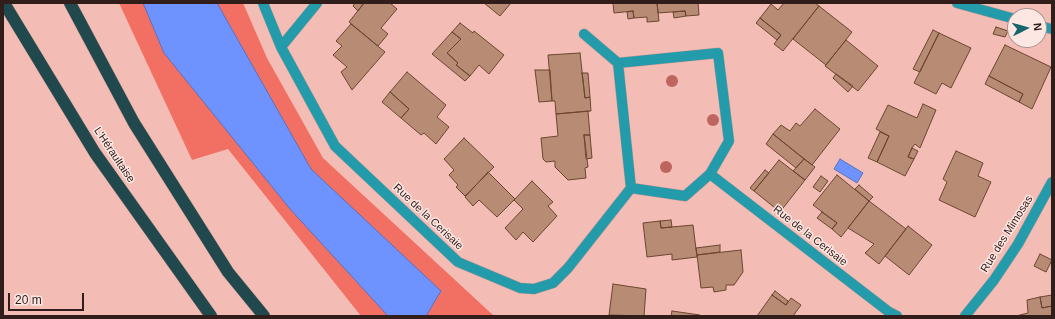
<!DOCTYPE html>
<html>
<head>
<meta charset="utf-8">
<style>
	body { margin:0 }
	#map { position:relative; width:1055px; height:319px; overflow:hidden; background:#f3bdb5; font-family:Helvetica,sans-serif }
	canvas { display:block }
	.frame { position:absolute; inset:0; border:4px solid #311d1a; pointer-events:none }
	.north { position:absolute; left:1007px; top:8px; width:40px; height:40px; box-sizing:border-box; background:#fde7e3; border:1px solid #ab9693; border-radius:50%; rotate:84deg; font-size:11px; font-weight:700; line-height:16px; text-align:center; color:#311d1a }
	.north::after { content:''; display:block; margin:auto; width:14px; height:18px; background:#18646e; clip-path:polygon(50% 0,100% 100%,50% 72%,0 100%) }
	.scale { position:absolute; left:8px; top:293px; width:76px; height:18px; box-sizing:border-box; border:2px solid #311d1a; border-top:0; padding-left:5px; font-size:12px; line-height:14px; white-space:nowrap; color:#311d1a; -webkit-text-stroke:3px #fde7e3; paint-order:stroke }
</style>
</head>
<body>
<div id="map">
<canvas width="1055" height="319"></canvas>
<div class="frame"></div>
<div class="north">N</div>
<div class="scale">20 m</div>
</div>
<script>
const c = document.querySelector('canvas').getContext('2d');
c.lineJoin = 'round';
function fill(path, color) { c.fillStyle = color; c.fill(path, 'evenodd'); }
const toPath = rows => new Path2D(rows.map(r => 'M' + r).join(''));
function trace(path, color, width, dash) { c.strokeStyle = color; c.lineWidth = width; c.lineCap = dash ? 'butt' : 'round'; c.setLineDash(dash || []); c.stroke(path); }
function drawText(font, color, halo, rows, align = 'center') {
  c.font = font + ' Helvetica,sans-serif'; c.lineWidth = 3; c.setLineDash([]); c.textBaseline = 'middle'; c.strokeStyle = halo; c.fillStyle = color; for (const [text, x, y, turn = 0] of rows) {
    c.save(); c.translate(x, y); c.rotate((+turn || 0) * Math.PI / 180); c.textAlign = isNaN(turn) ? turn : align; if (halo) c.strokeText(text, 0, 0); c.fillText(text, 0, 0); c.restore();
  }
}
fill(toPath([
	[119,3,243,3,267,58,323,158,494,316,361,316,228,149,192,160]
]), '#f27063');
const water = toPath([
	[143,3,217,3,311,169,441,291,426,316,388,316,290,209,164,53,143,3],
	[840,159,863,173,857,183,834,169,840,159]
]);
fill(water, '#6f93fe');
trace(water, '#5c70ba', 1);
const building = toPath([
	[355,3,364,3,358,11,353,6,355,3],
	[364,3,390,3,397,9,381,28,388,34,378,46,349,22,364,3],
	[484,3,511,3,500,16,484,3],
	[613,3,657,3,659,21,647,22,647,17,634,18,633,11,614,13,613,3],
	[657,3,698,3,699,15,686,16,685,11,658,13,657,3],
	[784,3,815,3,819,6,783,51,774,44,781,35,760,18,771,4,778,10,784,3],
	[819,6,852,32,826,65,793,39,819,6],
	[633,11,634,18,628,19,627,12,633,11],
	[685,11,686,16,674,18,673,12,685,11],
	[760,18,781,35,777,40,756,23,760,18],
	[460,23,473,33,474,31,504,55,489,74,479,65,470,76,456,65,458,63,447,53,461,39,452,32,460,23],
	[351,24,385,52,352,90,341,72,347,67,333,55,342,46,336,41,351,24],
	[996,27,1008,31,1005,37,993,34,996,27],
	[933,30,939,33,920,72,913,69,933,30],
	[452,32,461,39,447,53,458,63,456,65,470,76,465,81,432,54,452,32],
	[939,33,971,48,951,88,942,83,936,94,914,83,939,33],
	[846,40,878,66,858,91,825,66,846,40],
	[1005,45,1051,67,1032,109,1019,102,1023,94,989,76,1005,45],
	[580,53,585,98,590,97,591,111,556,114,555,101,552,101,548,55,580,53],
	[535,70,550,70,552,101,539,102,535,70],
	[407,72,446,105,437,117,449,127,436,144,424,133,421,135,401,118,409,109,390,92,407,72],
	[582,73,588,73,590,97,585,98,582,73],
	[836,74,853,86,848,92,833,78,836,74],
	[989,76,1023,94,1019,102,985,84,989,76],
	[390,92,409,109,401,118,382,102,390,92],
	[923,104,936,110,920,148,915,144,912,148,908,157,914,159,905,176,877,162,889,136,876,129,888,105,917,118,923,104],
	[815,109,840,129,812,165,773,134,781,125,790,131,796,123,800,126,815,109],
	[588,111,590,135,584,135,588,167,585,168,586,178,568,180,555,167,555,161,546,162,543,159,541,138,558,136,556,114,588,111],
	[880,132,889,136,877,162,868,158,880,132],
	[773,134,804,159,796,168,766,144,773,134],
	[584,135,590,135,592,158,586,159,584,135],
	[464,138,494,167,465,196,456,187,458,185,449,175,454,170,444,159,464,138],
	[912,148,918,151,914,159,908,157,912,148],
	[956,151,983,163,978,176,991,182,975,217,939,200,947,182,943,179,956,151],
	[804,159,815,167,805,180,793,171,804,159],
	[779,160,805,180,780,212,754,191,779,160],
	[765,170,769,173,754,191,750,188,765,170],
	[488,172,515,199,497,217,479,200,473,206,465,197,488,172],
	[837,175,869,201,841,237,832,229,837,223,813,205,837,175],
	[821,176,828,181,820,192,813,187,821,176],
	[532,181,553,202,548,206,557,216,533,242,523,232,516,240,505,228,523,209,514,200,532,181],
	[859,185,873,197,869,201,855,189,859,185],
	[869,201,906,229,879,264,865,253,874,244,848,228,869,201],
	[822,212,837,223,832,229,817,218,822,212],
	[671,220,672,227,661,228,660,221,671,220],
	[660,221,661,228,693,225,697,257,672,260,672,254,647,257,643,223,660,221],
	[908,226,932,245,909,275,885,256,908,226],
	[720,245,720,252,697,255,696,248,720,245],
	[741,250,743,272,734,285,726,285,726,290,714,292,713,287,701,288,697,255,741,250],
	[1040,254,1052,260,1046,272,1034,266,1040,254],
	[613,284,646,289,644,316,609,315,613,284],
	[775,291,788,301,786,305,772,295,775,291],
	[772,295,786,305,791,298,801,305,793,316,757,316,772,295],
	[1052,295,1052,306,1042,308,1040,297,1052,295],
	[1040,297,1042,308,1052,306,1052,316,1016,316,1028,313,1027,300,1040,297],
	[672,311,700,315,701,316,671,316,672,311]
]);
fill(building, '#b88b75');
trace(building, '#6c4530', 1);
const minor = toPath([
	[263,3,281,47,335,146,458,262,520,288,534,289,553,283,568,268,631,188],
	[957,3,1015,19],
	[1039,26,1052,29],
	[584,34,618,63],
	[281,47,317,3],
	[718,53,729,141,710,174,685,196,631,188,618,63,718,53],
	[710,174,889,312,897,316],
	[965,316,994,280,1018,244,1052,182]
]);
const highway = toPath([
	[4,3,95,153,211,316],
	[70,3,134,123,228,272,264,316]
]);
trace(minor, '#cc9d96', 11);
trace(highway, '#cc9d96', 13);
trace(minor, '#249baa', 10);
trace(highway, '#21484d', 12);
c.fillStyle = '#be655f';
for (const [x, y] of [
	[672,81],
	[713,120],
	[666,167]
]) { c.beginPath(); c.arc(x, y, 6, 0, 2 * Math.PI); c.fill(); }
drawText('11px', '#311d1a', '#fde7e3', [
	["L'Héraultaise",114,155,56],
	["Rue de la Cerisaie",428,217,43],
	["Rue des Mimosas",1007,234,-58],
	["Rue de la Cerisaie",810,236,38]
]);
</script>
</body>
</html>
